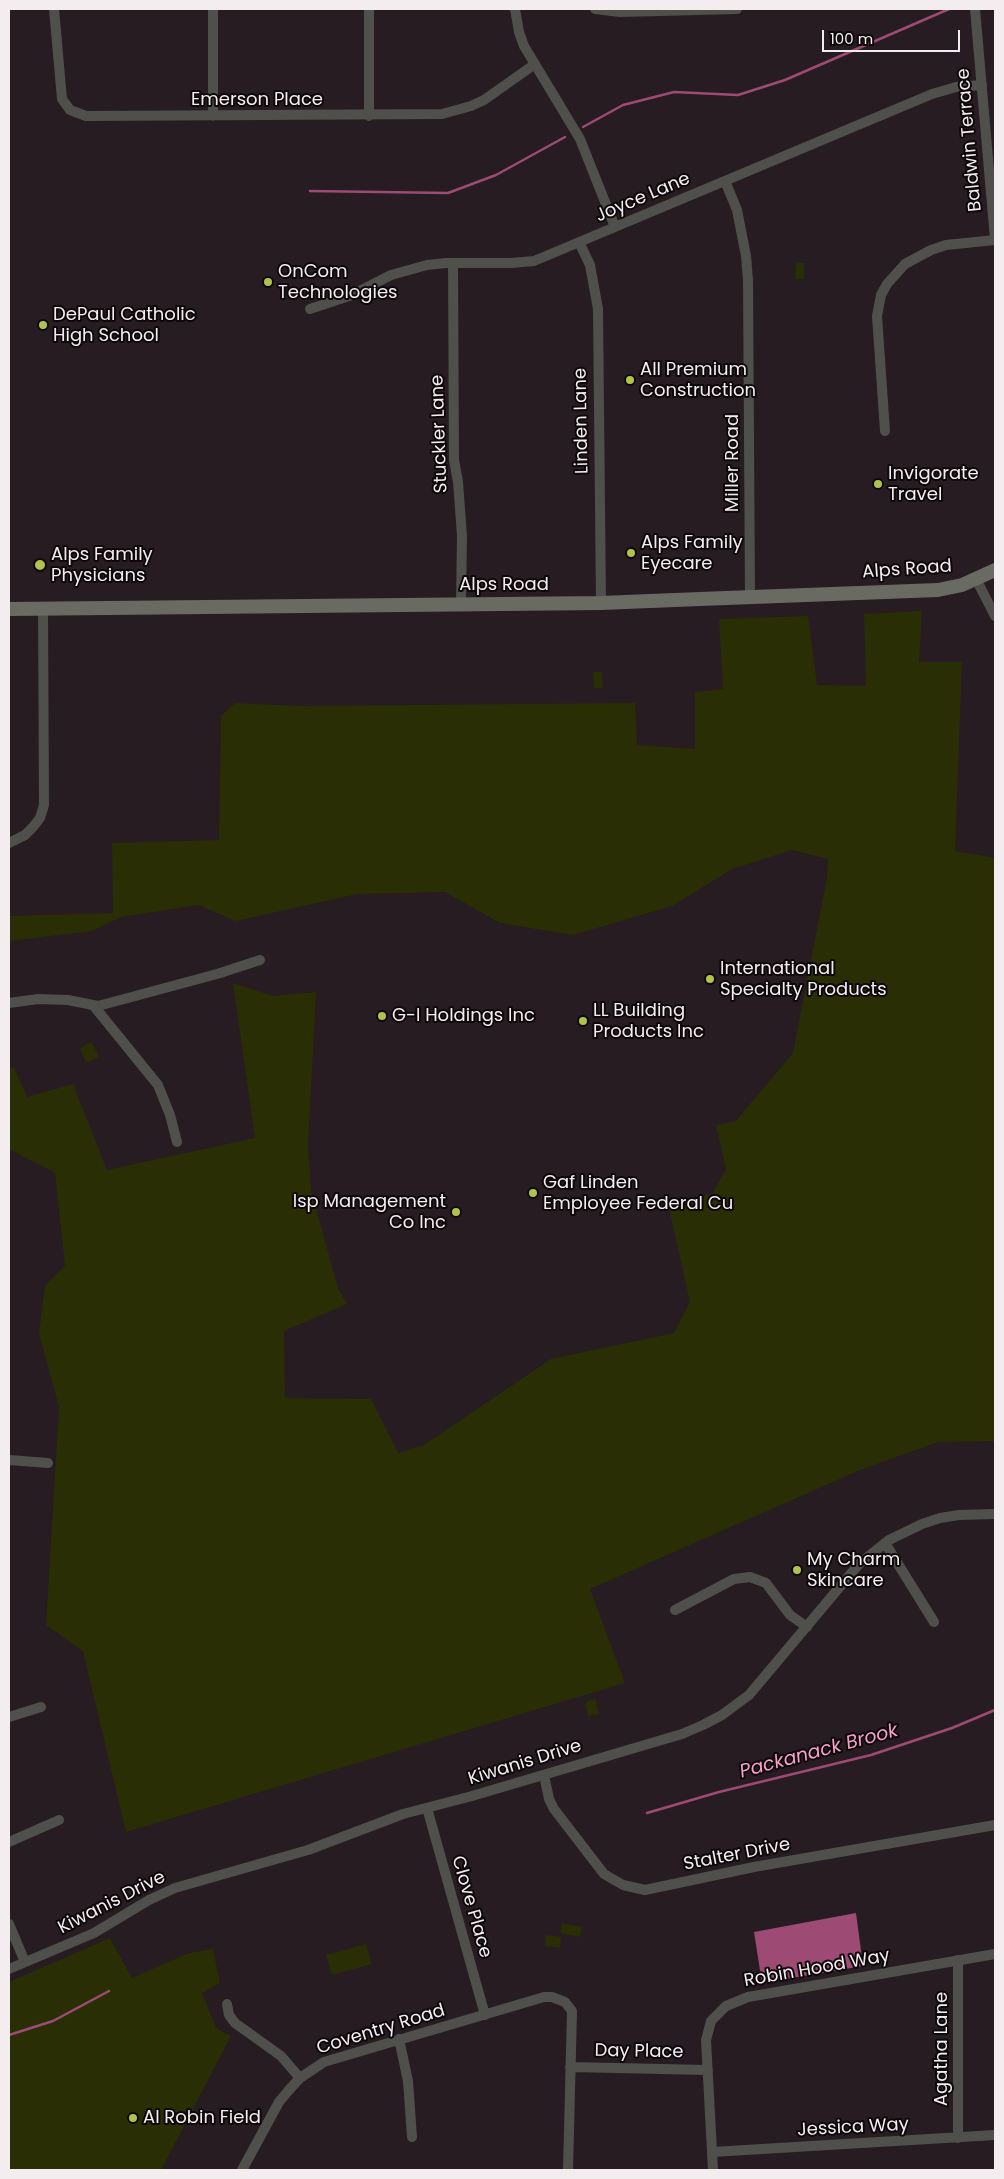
<!DOCTYPE html>
<html>
<head>
<meta charset="utf-8">
<style>
	body { margin:0 }
	#map { position:relative; width:1004px; height:2179px; overflow:hidden; background:#271c21; font-family:Poppins,sans-serif }
	canvas { display:block }
	.frame { position:absolute; inset:0; border:10px solid #f4edf0; pointer-events:none }
	.scale { position:absolute; left:822px; top:30px; width:138px; height:22px; box-sizing:border-box; border:2px solid #f4edf0; border-top:0; padding-left:6px; font-size:15px; line-height:18px; white-space:nowrap; color:#f4edf0; -webkit-text-stroke:4px #0d080a; paint-order:stroke }
</style>
</head>
<body>
<div id="map">
<canvas width="1004" height="2179"></canvas>
<div class="frame"></div>
<div class="scale">100 m</div>
</div>
<script>
const c = document.querySelector('canvas').getContext('2d');
c.lineJoin = 'round';
function fill(path, color) { c.fillStyle = color; c.fill(path, 'evenodd'); }
const toPath = rows => new Path2D(rows.map(r => 'M' + r).join(''));
function trace(path, color, width, dash) { c.strokeStyle = color; c.lineWidth = width; c.lineCap = dash ? 'butt' : 'round'; c.setLineDash(dash || []); c.stroke(path); }
function drawText(font, color, halo, rows, align = 'center') {
  c.font = font + ' Poppins,sans-serif'; c.lineWidth = 4; c.setLineDash([]); c.textBaseline = 'middle'; c.strokeStyle = halo; c.fillStyle = color; for (const [text, x, y, turn = 0] of rows) {
    c.save(); c.translate(x, y); c.rotate((+turn || 0) * Math.PI / 180); c.textAlign = isNaN(turn) ? turn : align; if (halo) c.strokeText(text, 0, 0); c.fillText(text, 0, 0); c.restore();
  }
}
fill(toPath([
	[796,263,804,263,804,279,795,279],
	[922,611,919,662,962,662,955,851,995,858,995,1441,938,1442,860,1470,590,1589,625,1683,126,1832,83,1651,46,1625,59,1407,39,1333,45,1286,65,1266,55,1173,9,1149,9,1069,14,1067,27,1097,73,1084,107,1170,255,1138,233,983,273,996,316,992,308,1146,311,1190,338,1288,347,1304,284,1331,285,1398,371,1399,398,1453,424,1445,551,1359,674,1333,690,1302,668,1204,712,1194,726,1169,716,1125,736,1121,793,1053,827,878,828,859,792,850,732,869,672,906,573,935,500,923,445,892,357,894,236,921,198,905,121,917,92,931,9,941,9,916,113,913,112,843,219,840,221,716,235,703,298,706,635,703,637,745,695,749,695,692,723,689,719,619,808,616,817,685,866,686,864,614],
	[593,672,602,672,603,688,594,688],
	[92,1042,99,1057,86,1063,80,1048],
	[595,1699,599,1714,588,1716,585,1702],
	[562,1923,582,1927,580,1937,560,1933],
	[546,1935,561,1937,560,1948,545,1946],
	[110,1938,132,1978,189,1953,213,1949,220,1983,202,1993,216,2028,231,2036,161,2170,9,2170,9,1982],
	[366,1944,372,1964,332,1975,326,1955]
]), '#292e04');
fill(toPath([
	[856,1913,863,1966,762,1983,754,1932]
]), '#9d4b74');
trace(toPath([
	[583,127,623,105,674,92,738,95,785,80,949,9],
	[310,191,448,193,496,175,565,137],
	[647,1813,719,1792,871,1755,952,1728,995,1710],
	[9,2035,53,2021,109,1991]
]), '#9d4b74', 2.5);
trace(toPath([
	[54,9,62,99,70,110,86,116,442,114,471,106,484,100,535,64],
	[213,9,213,116],
	[369,9,369,116],
	[515,9,519,32,524,46,580,139,615,227],
	[595,9,620,12,737,9],
	[975,9,995,239],
	[725,181,737,210,746,256,748,280,750,597],
	[579,242,590,265,598,309,601,603],
	[453,263,454,460,458,482,462,536,461,604],
	[310,309,352,295,391,275,427,265,446,263,511,263,534,261,932,94,956,87,982,85],
	[885,431,877,316,881,295,887,284,905,264,931,250,946,245,995,240],
	[976,579,995,616],
	[9,843,25,835,33,827,40,818,44,805,43,609],
	[9,1003,38,999,68,1000,98,1006,217,974,260,960],
	[93,1005,158,1085,170,1115,177,1142],
	[9,1460,48,1463],
	[885,1543,934,1622],
	[675,1610,734,1579,750,1577,766,1583,790,1615,807,1627],
	[9,1717,41,1707],
	[544,1775,549,1799,554,1809,604,1874,623,1885,645,1890,754,1867,995,1825],
	[427,1808,485,2015],
	[9,1842,59,1820],
	[9,1924,25,1962],
	[9,1969,94,1933,149,1900,175,1888,308,1850,403,1814,472,1796,682,1734,703,1725,722,1715,749,1695,859,1564,889,1540,922,1524,940,1518,959,1515,995,1514],
	[227,2004,229,2015,235,2023,281,2056,300,2078],
	[399,2039,408,2081,412,2137],
	[570,2067,708,2070],
	[958,2138,958,1960],
	[712,2152,995,2135],
	[242,2170,279,2102,289,2090,300,2078,324,2062,544,1997,552,1997,565,2002,572,2011,568,2170],
	[713,2170,706,2040,711,2021,726,2006,748,1997,995,1954]
]), '#4f504b', 10);
trace(toPath([
	[9,609,601,603,700,599,938,590,962,585,995,570]
]), '#696b63', 14);
for (const [x, y, r, color] of [
	[268,282,5,"#b2c34c"],
	[43,325,5,"#b2c34c"],
	[630,380,5,"#b2c34c"],
	[878,484,5,"#b2c34c"],
	[631,553,5,"#b2c34c"],
	[40,565,6,"#b2c34c"],
	[710,979,5,"#b2c34c"],
	[382,1016,5,"#b2c34c"],
	[583,1021,5,"#b2c34c"],
	[533,1193,5,"#b2c34c"],
	[456,1212,5,"#b2c34c"],
	[797,1570,5,"#b2c34c"],
	[133,2118,5,"#b2c34c"]
]) { const dot = new Path2D(); dot.arc(x, y, r, 0, 2 * Math.PI); c.fillStyle = color; c.fill(dot); trace(dot, '#0d080a', 2); }
drawText('18px', '#f4edf0', '#0d080a', [
	["Emerson Place",257,100],
	["Baldwin Terrace",970,140,-95],
	["Joyce Lane",643,198,-23],
	["Linden Lane",582,421,-91],
	["Stuckler Lane",440,434,-92],
	["Miller Road",733,463,-90],
	["Alps Road",907,570,-4],
	["Alps Road",504,585],
	["Kiwanis Drive",525,1763,-17],
	["Stalter Drive",737,1855,-11],
	["Kiwanis Drive",112,1903,-27],
	["Clove Place",471,1907,74],
	["Robin Hood Way",817,1969,-10],
	["Coventry Road",381,2030,-17],
	["Agatha Lane",942,2049,-90],
	["Day Place",639,2052,1],
	["Jessica Way",853,2128,-3]
]);
drawText('18px', '#f4edf0', '#0d080a', [
	["OnCom",278,272],
	["Technologies",278,293],
	["DePaul Catholic",53,315],
	["High School",53,336],
	["All Premium",640,370],
	["Construction",640,391],
	["Invigorate",888,474],
	["Travel",888,495],
	["Alps Family",641,543],
	["Eyecare",641,564],
	["Alps Family",51,555],
	["Physicians",51,576],
	["International",720,969],
	["Specialty Products",720,990],
	["LL Building",593,1011],
	["Products Inc",593,1032],
	["G-I Holdings Inc",392,1016],
	["Gaf Linden",543,1183],
	["Employee Federal Cu",543,1204],
	["Isp Management",446,1202,"right"],
	["Co Inc",446,1223,"right"],
	["My Charm",807,1560],
	["Skincare",807,1581],
	["Al Robin Field",143,2118]
], 'left');
drawText('italic 19px', '#fba0ca', '#0d080a', [
	["Packanack Brook",819,1752,-15]
]);
</script>
</body>
</html>
